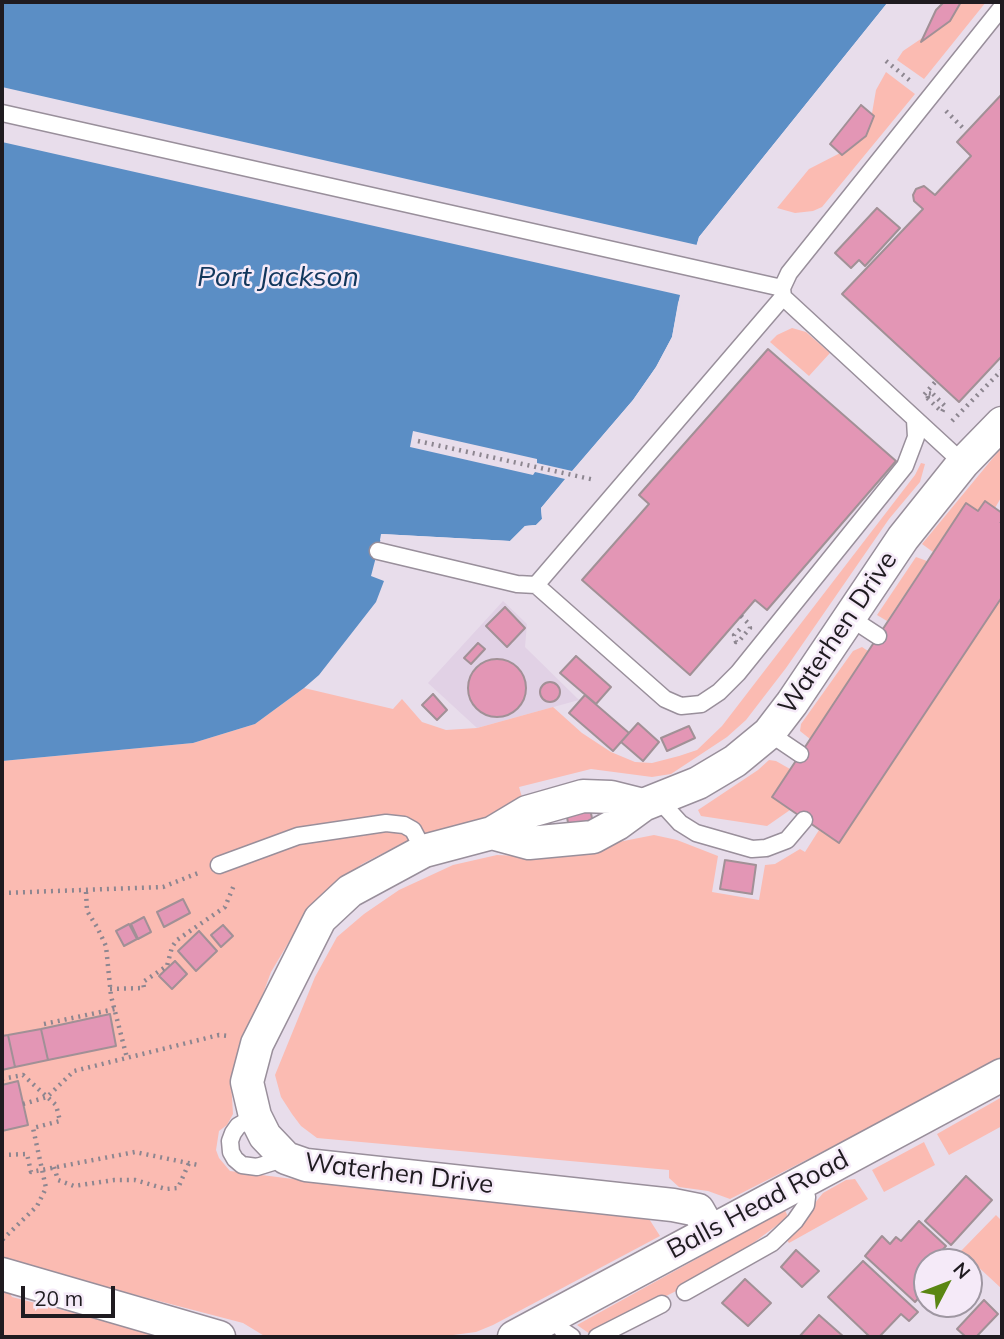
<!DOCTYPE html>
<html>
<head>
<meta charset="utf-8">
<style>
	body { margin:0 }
	#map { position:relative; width:1004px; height:1339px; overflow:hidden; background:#e8ddeb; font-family:Mulish,sans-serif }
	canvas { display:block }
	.frame { position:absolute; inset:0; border:4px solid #1f1b20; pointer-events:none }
	.north { position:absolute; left:913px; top:1248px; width:70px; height:70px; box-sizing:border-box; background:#f5eaf8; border:2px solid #9f97a2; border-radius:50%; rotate:48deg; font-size:19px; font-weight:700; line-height:28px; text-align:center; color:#1f1b20 }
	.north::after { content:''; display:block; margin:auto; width:24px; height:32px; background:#5a8613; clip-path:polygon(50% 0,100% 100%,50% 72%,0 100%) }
	.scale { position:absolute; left:21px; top:1286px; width:94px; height:32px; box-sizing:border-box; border:4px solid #1f1b20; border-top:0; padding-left:9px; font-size:21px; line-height:24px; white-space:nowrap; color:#1f1b20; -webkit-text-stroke:5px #f5eaf8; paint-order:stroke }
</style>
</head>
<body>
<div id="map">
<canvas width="1004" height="1339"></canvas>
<div class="frame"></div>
<div class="north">N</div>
<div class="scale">20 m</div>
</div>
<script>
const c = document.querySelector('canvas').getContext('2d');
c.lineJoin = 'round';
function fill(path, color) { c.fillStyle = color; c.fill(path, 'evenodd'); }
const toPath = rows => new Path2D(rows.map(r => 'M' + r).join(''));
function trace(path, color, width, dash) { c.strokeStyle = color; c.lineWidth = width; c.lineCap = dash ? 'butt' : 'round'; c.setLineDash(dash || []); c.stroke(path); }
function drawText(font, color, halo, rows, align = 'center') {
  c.font = font + ' Mulish,sans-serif'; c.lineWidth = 5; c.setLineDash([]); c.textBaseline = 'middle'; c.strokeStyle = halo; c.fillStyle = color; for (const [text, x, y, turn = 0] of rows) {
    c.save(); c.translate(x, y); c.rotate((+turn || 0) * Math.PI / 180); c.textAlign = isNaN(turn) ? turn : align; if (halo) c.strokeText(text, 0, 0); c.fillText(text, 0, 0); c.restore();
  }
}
fill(toPath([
	[503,601,527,624,525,647,579,700,477,728,428,683]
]), '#e1d1e5');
fill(toPath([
	[958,2,986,2,924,79,897,60,903,51,940,26],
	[886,72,915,94,822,207,813,211,795,213,777,208,809,169,846,150,871,119,876,90],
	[792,328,806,332,830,353,809,376,770,342,777,335],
	[1002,447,1002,496,995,508,985,502,978,511,966,503,933,552,922,544],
	[921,463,925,464,920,482,889,519,786,668,746,720,727,737,671,774,652,777,591,769,519,787,524,804,507,813,453,829,428,834,401,844,362,864,329,889,302,920,271,972,231,1081,233,1114,227,1125,219,1131,216,1150,219,1158,230,1171,364,1188,644,1211,660,1236,493,1325,476,1332,438,1337,266,1337,243,1323,2,1260,2,761,193,743,255,724,304,688,393,709,402,699,422,722,446,730,477,728,553,707,582,733,611,752,635,762,652,763,679,756,697,750,722,726,915,475],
	[916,557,927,561,887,621,877,615],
	[1002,597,1002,1060,730,1199,708,1191,679,1187,669,1178,669,1170,317,1138,301,1126,292,1114,281,1097,275,1075,315,977,337,937,364,914,399,890,453,865,497,855,542,857,654,835,677,840,718,856,712,892,759,900,765,865,775,864,800,849,805,852,819,830,839,842],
	[862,647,868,651,810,739,800,731,801,724,853,651],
	[769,760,776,761,790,769,772,797,790,810,767,826,701,816,698,810,758,770],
	[1002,1097,1002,1126,949,1155,937,1134],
	[924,1142,935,1165,884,1192,872,1170],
	[855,1179,868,1199,789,1243,786,1239,823,1193,846,1180],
	[785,1210,788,1217,713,1273,664,1297,647,1302,590,1334,577,1325],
	[996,1215,1002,1221,1002,1289,961,1251],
	[2,1289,8,1290,12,1297,167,1337,2,1337]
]), '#fbbbb2');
fill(toPath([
	[2,2,888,2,699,237,678,303,672,337,656,367,633,400,541,508,542,519,536,525,525,526,510,541,382,534,371,576,384,581,376,602,319,675,304,688,255,724,193,743,2,761]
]), '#5b8ec5');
fill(toPath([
	[888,2,892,2,703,239,681,304,675,339,659,369,636,402,544,509,544,521,537,528,526,529,510,544,384,538,383,541,380,540,381,534,510,541,525,526,536,525,542,519,541,508,565,479,535,472,533,475,410,447,413,431,537,459,537,463,572,471,633,400,656,367,672,337,680,295,2,142,2,87,697,245,699,237]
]), '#e8ddeb');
const building = toPath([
	[944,2,961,2,950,21,921,42,936,10,944,2],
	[1002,94,1002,356,959,402,842,294,923,209,914,201,913,195,916,189,924,186,935,195,971,156,957,142,1002,94],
	[861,105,874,116,866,136,842,155,830,144,861,105],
	[877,208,900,228,865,266,859,260,851,268,835,253,877,208],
	[768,349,896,461,767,610,755,600,690,675,582,580,649,504,639,495,768,349],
	[985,501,1002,513,1002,597,839,843,772,797,966,503,978,511,985,501],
	[505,607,525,628,507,647,486,626,505,607],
	[478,643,485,649,471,664,464,658,478,643],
	[576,656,611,687,596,704,560,673,576,656],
	'468 688a29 29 0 1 1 58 0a29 29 0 1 1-58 0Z',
	'540 692a10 10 0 1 1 20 0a10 10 0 1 1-20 0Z',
	[433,694,447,710,437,720,422,705,433,694],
	[585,695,629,733,613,751,569,713,585,695],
	[638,723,659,742,643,761,621,742,638,723],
	[689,726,695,738,667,751,661,738,689,726],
	[590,808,594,829,570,833,566,812,590,808],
	[725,860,756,865,752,894,720,889,725,860],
	[183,899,190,913,164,927,157,912,183,899],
	[144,917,151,932,138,939,131,924,144,917],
	[129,924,137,939,124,946,116,931,129,924],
	[223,925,233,936,221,947,211,935,223,925],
	[199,931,217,951,196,971,178,951,199,931],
	[175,961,187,974,172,989,159,976,175,961],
	[110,1014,116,1046,48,1060,41,1029,110,1014],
	[41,1029,48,1060,15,1067,8,1035,41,1029],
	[8,1035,15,1067,2,1070,2,1036,8,1035],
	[18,1081,28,1125,2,1131,2,1085,18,1081],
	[966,1176,992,1200,951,1245,925,1221,966,1176],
	[919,1221,946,1246,934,1260,937,1262,927,1262,927,1289,915,1302,865,1256,882,1236,890,1244,896,1237,901,1241,919,1221],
	[796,1250,819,1271,802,1287,781,1267,796,1250],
	[863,1261,918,1312,909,1321,901,1314,879,1337,870,1337,828,1297,863,1261],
	[745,1279,771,1303,748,1326,722,1303,745,1279],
	[984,1300,998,1314,976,1337,966,1337,957,1329,984,1300],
	[819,1315,844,1337,799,1337,819,1315]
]);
fill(building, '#e396b5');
trace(building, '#a19096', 2);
const service = toPath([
	[2,113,782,288],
	[783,297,536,585,665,699,681,706,701,704,719,692,738,673,905,466,916,437,915,420],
	[963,463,783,297,782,288,789,273,1002,7],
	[378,551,517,584,536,585],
	[849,617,878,636],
	[769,733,800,754],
	[659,800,680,823,696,833,752,849,766,848,787,840,804,820],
	[219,865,298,836,386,823,404,825,413,830,424,851],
	[255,1116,238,1126,233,1133,230,1141,231,1152,235,1159,242,1165,257,1167,286,1158],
	[685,1292,772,1243,795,1221,806,1205,807,1197,799,1184],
	[553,1316,563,1331,572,1337],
	[597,1337,662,1304]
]);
const minor = toPath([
	[643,805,611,797,583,796,527,812,492,833,424,851,350,891,320,919,257,1044,247,1082,255,1116,265,1136,286,1158,306,1165,673,1205,698,1210,710,1231],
	[492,833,529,843,593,837,617,824,643,805,698,783,735,761,769,733,792,703,903,538,963,463,1002,423],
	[2,1274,219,1337],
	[514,1337,1002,1075]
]);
trace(service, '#998f9b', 19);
trace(minor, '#998f9b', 35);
trace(toPath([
	[886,61,913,83],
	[946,111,964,129],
	[928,398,927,393,933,394],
	[952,421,1002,370],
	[418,441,595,480],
	[1001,521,1002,522],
	[86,892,87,911,97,927,106,946,111,996,127,1058],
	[2,893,163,887,198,873],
	[110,989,144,988,143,982,167,966,172,947,177,940,225,907,234,885],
	[44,1024,115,1009],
	[2,1079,23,1075,56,1105,60,1121,33,1128,46,1188,37,1206,2,1240],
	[23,1104,47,1097,74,1071,219,1035,229,1036],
	[2,1155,27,1154,31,1172,135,1152,198,1165],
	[54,1167,58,1180,74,1186,114,1180,135,1180,166,1189,178,1188,189,1163]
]), '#8d8690', 4.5, [2, 5]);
trace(service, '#fff', 16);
trace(minor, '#fff', 32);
trace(toPath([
	[933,394,945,406,942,412,924,395,936,381],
	[741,616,749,624,750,628,739,641,736,642,734,635,742,627]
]), '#8d8690', 4.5, [2, 5]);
drawText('26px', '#1f1b20', '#f5eaf8', [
	["Waterhen Drive",838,633,-56],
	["Waterhen Drive",399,1174,7],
	["Balls Head Road",758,1205,-28]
]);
drawText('italic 28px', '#12375c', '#f5eaf8', [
	["Port Jackson",278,278]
]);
</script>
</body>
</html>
